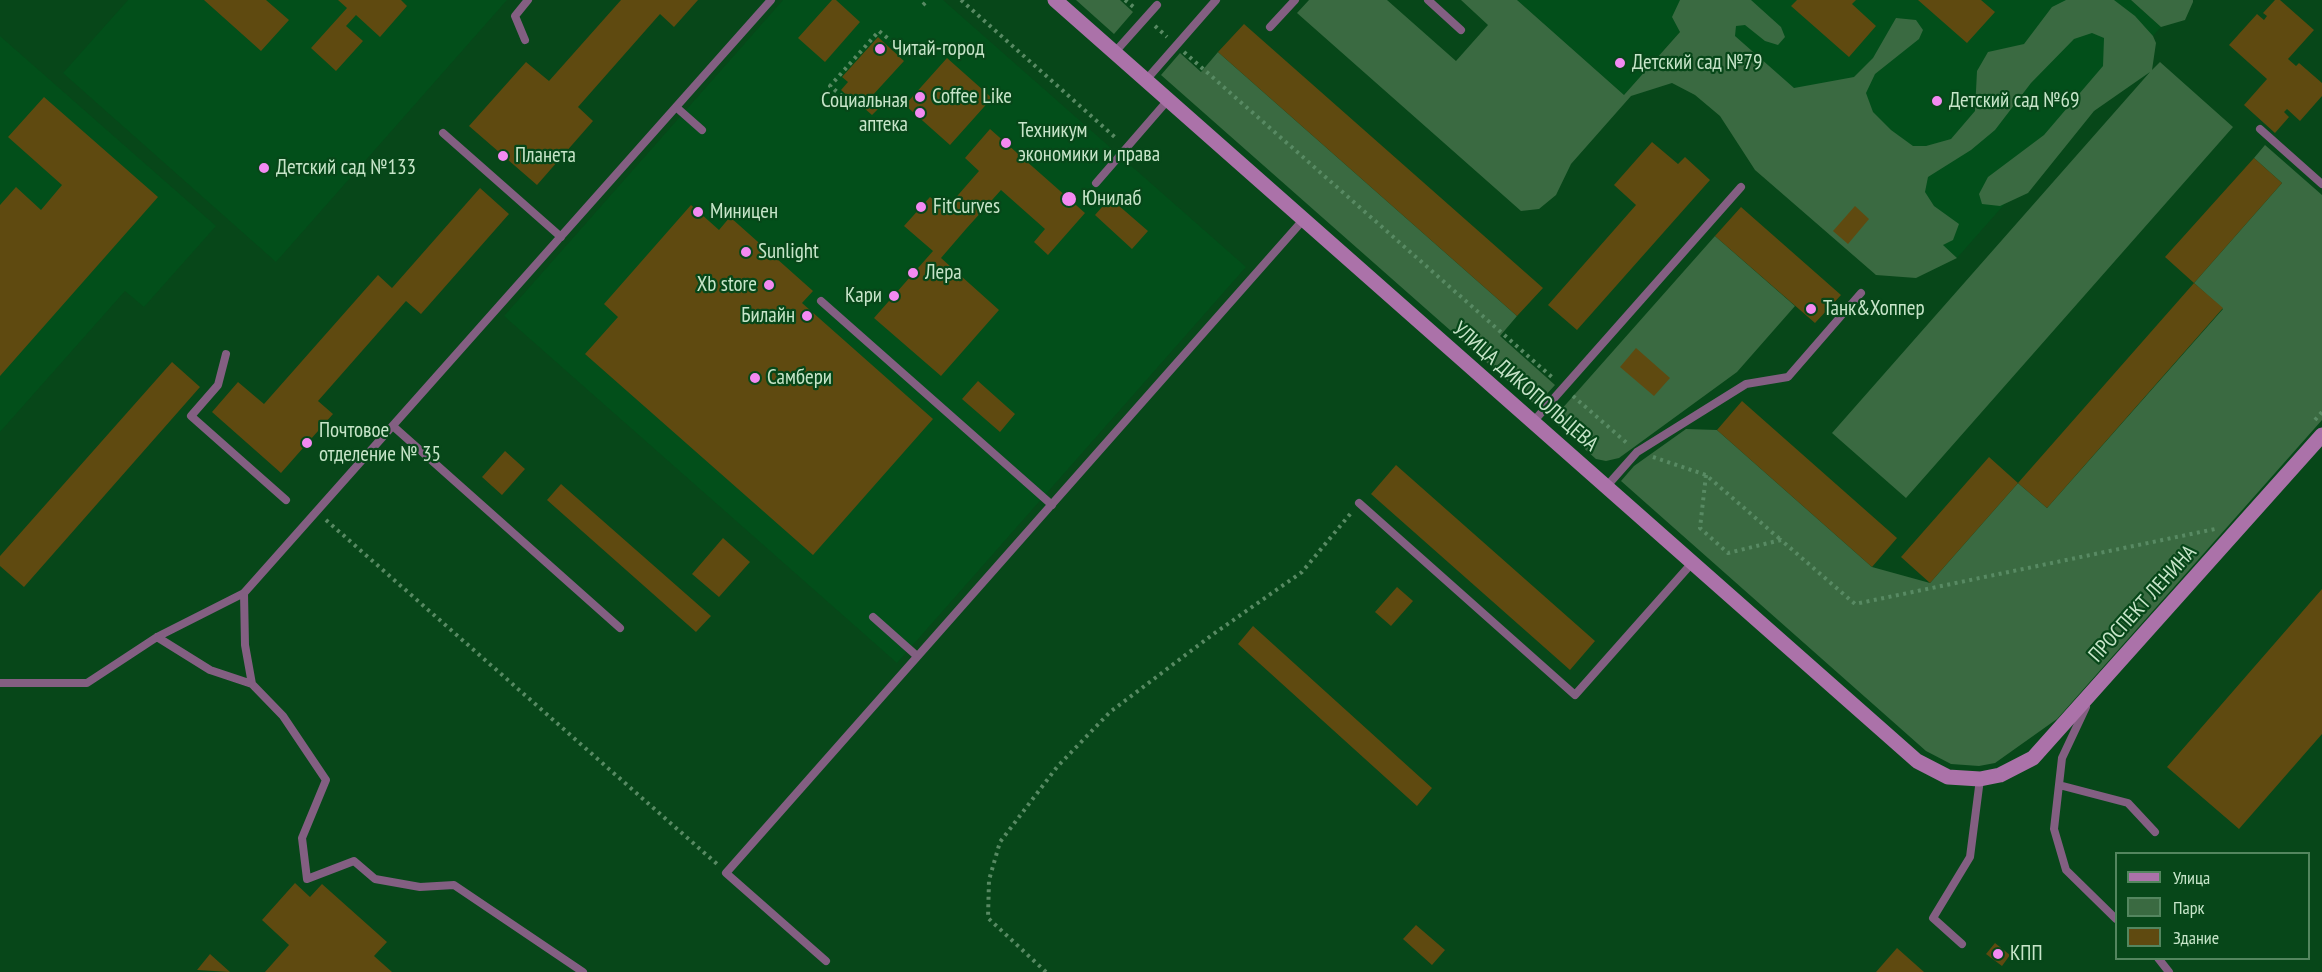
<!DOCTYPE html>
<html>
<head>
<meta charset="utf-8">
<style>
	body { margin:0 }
	#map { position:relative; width:2322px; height:972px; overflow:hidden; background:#074719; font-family:"PT Sans Narrow",sans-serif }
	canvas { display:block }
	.legend { position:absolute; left:2115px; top:852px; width:195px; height:108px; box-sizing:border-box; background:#074719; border:2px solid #54865f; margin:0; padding:8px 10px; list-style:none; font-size:18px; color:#c7e5c9 }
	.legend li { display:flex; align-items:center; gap:12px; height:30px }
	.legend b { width:30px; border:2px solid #54865f }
</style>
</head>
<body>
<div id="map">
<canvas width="2322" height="972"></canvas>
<ul class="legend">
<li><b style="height:8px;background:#ab72a9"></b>Улица</li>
<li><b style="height:16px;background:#3a6a41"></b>Парк</li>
<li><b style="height:16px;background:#5f4a10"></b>Здание</li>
</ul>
</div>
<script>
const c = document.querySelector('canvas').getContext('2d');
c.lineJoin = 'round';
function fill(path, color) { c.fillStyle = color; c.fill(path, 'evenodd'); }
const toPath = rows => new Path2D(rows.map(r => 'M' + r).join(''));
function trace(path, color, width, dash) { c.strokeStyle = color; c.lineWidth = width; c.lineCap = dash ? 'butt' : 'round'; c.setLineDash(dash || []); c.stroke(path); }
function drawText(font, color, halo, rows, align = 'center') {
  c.font = font + ' "PT Sans Narrow",sans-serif'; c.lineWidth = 4.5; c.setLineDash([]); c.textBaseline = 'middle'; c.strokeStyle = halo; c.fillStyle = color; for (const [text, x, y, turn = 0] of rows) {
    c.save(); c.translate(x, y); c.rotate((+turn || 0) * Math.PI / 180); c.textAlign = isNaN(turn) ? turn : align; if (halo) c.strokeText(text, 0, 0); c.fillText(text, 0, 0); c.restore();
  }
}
fill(toPath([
	[128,0,507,0,276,262,63,73],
	[783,0,943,0,1246,267,897,663,504,316],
	[1517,0,1708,0,1624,95],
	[1730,0,2131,0,2161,27,1957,258,1702,32],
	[0,36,216,226,144,307,125,291,0,432]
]), '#024f1a');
fill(toPath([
	[1076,0,1120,0,1133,12,1114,34],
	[1309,0,1387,0,1456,61,1488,25,1461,0,1517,0,1624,95,1680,32,1672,17,1680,0,1751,0,1781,27,1785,37,1778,45,1765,41,1745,25,1736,26,1735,36,1794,88,1854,77,1873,58,1896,18,1916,20,1923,30,1919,39,1875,74,1866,93,1873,112,1891,130,1913,146,1926,146,1951,139,1975,111,1977,71,1988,52,2024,44,2052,7,2066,0,2114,0,2135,16,2153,36,2156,43,2152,70,2160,62,2233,127,1906,498,1832,433,2150,72,2094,111,2028,193,2000,206,1982,204,1979,194,1988,177,2044,135,2103,66,2104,38,2092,33,2074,39,2031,83,1995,130,1971,150,1928,177,1925,192,1934,206,1959,224,1953,240,1943,245,1957,258,1916,278,1876,275,1755,170,1720,116,1695,95,1672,83,1631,96,1571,164,1556,195,1539,209,1521,211,1297,13],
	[2131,0,2193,0,2193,2,2185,20,2161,27],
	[1218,52,1517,316,1500,336,1555,385,1536,406,1161,75,1180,53,1201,72],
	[2265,145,2322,195,2322,420,2057,719,1995,763,1979,766,1951,764,1926,751,1621,481,1634,466,1686,429,1717,430,1872,567,1930,583,2018,483,2047,508,2223,309,2194,283,2282,183,2254,158],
	[1715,236,1795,306,1737,372,1619,458,1606,461,1596,459,1552,420]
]), '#3a6a41');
fill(toPath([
	[204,0,266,0,289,20,261,51],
	[338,0,401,0,407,6,380,37,356,15,346,26,363,41,336,71,311,48,347,8],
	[621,0,698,0,674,27,660,14,578,107,593,121,537,185,469,126,526,62,549,81],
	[832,0,836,0,860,22,825,62,798,38],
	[1797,0,1856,0,1852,4,1876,26,1849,57,1791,6],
	[1918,0,1981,0,1995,12,1967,43],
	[2275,0,2280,0,2314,30,2288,59,2296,66,2299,63,2322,83,2322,96,2300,121,2287,109,2284,112,2289,117,2275,133,2244,105,2267,79,2229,45,2257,14,2264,20,2267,16,2263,13],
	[1244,24,1543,288,1517,316,1218,52],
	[878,37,904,61,861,108,841,90,848,82,842,77],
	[947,58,992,98,950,145,905,105],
	[44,97,158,197,0,376,0,205,16,187,41,210,62,185,8,137],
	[870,101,878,109,872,115,864,108],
	[990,129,1085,213,1048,255,1034,242,1045,229,1001,190,966,229,941,258,999,310,941,376,874,318,933,251,904,226,930,197,945,210,979,171,965,158],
	[1652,142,1678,164,1685,157,1710,180,1577,330,1548,305,1636,205,1614,185],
	[2254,158,2282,183,2194,283,2165,257],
	[480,188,509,214,421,314,406,301,318,401,333,414,281,473,212,412,238,382,264,404,378,275,392,288],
	[1110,198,1148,231,1132,249,1095,215],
	[691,205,719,230,730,217,813,291,802,303,933,419,813,555,585,354,618,317,604,304],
	[1855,206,1869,219,1848,244,1833,231],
	[1741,207,1841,295,1815,323,1715,236],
	[2194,283,2223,308,2047,508,2018,483],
	[1636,348,1670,378,1654,396,1620,367],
	[172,362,200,387,24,587,0,566,0,556],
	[978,381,1015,414,1000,432,962,399],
	[1742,401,1897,538,1872,567,1717,430],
	[505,451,525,469,502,495,482,477],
	[1989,457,2018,483,1930,583,1901,557],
	[1396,465,1595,641,1570,670,1371,494],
	[561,484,711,616,696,632,547,500],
	[723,538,750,562,719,597,692,574],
	[1397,587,1413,601,1391,626,1375,612],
	[2322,589,2322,734,2239,829,2167,767],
	[1253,626,1432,788,1417,806,1238,644],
	[295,883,310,897,322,884,387,942,374,956,392,972,265,972,289,945,262,920],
	[1416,925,1445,950,1432,965,1403,939],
	[1995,943,2010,955,2002,966,1986,954],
	[1897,948,1924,972,1876,972],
	[210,954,230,972,197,970]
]), '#5f4a10');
trace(toPath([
	[961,0,1117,139],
	[1125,0,1136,9],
	[923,5,928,0],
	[1155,26,1167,37],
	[1184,52,1554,379],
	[848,101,830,86,879,31,891,41],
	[1573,396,1628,444],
	[2315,420,2322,412],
	[1653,457,1706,475,1781,540],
	[1706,475,1700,528,1728,553,1781,540,1855,604,2215,529],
	[326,520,717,864],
	[1046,972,988,918,989,880,1000,842,1057,767,1110,712,1212,635,1302,572,1351,513]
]), '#588a63', 4, [3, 4.5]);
trace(toPath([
	[1428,0,1461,30],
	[1270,27,1295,0],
	[525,40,515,16,528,0],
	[1115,52,1157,5],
	[1146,80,1216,0],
	[676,107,702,130],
	[2260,129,2322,184],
	[443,133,561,237],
	[1096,183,1168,100],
	[821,301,1052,505],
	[226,354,218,385,191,416,286,500],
	[1533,422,1741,187],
	[394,427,620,628],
	[1606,487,1637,452,1746,384,1788,377,1861,293],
	[1359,503,1575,695,1692,563],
	[244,593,245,645,252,684,283,716,326,780,302,838,307,879,354,861,375,879,420,887,454,885,583,972],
	[873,617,917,656],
	[157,637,210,670,252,684],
	[0,683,87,683,157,637,244,593,771,0],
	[2086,707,2062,758,2054,829,2066,870,2116,919],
	[2059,785,2128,803,2155,832],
	[1962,944,1933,918,1970,857,1980,779],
	[2158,958,2169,972],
	[826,961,726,873,1304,219]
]), '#835f82', 8);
trace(toPath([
	[1055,0,1917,761,1948,777,1980,779,2000,775,2033,758,2322,435]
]), '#ab72a9', 15);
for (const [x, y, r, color] of [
	[880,49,6,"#f38af2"],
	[1620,63,6,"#f38af2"],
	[920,97,6,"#f38af2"],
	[1937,101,6,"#f38af2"],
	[920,113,6,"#f38af2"],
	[1006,143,6,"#f38af2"],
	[503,156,6,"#f38af2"],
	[264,168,6,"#f38af2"],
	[1069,199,8,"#f38af2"],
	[921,207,6,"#f38af2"],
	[698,212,6,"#f38af2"],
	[746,252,6,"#f38af2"],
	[913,273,6,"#f38af2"],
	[769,285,6,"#f38af2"],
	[894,296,6,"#f38af2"],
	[1811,309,6,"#f38af2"],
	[807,316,6,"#f38af2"],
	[755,378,6,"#f38af2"],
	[307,443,6,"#f38af2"],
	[1998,954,6,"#f38af2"]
]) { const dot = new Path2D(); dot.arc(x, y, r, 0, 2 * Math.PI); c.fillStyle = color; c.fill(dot); trace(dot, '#074719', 2); }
drawText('21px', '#c7e5c9', '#074719', [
	["Читай-город",892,49],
	["Детский сад №79",1632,63],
	["Coffee Like",932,97],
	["Социальная",908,101,"right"],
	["аптека",908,125,"right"],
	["Детский сад №69",1949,101],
	["Техникум",1018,131],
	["экономики и права",1018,155],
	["Планета",515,156],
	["Детский сад №133",276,168],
	["Юнилаб",1082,199],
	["FitCurves",933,207],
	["Миницен",710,212],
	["Sunlight",758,252],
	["Лера",925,273],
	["Xb store",757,285,"right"],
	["Кари",882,296,"right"],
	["Танк&Хоппер",1823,309],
	["Билайн",795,316,"right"],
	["Самбери",767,378],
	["Почтовое",319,431],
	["отделение № 35",319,455],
	["КПП",2010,954]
], 'left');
drawText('21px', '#c7e5c9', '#074719', [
	["УЛИЦА ДИКОПОЛЬЦЕВА",1525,387,41],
	["ПРОСПЕКТ ЛЕНИНА",2143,604,-48]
]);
</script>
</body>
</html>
